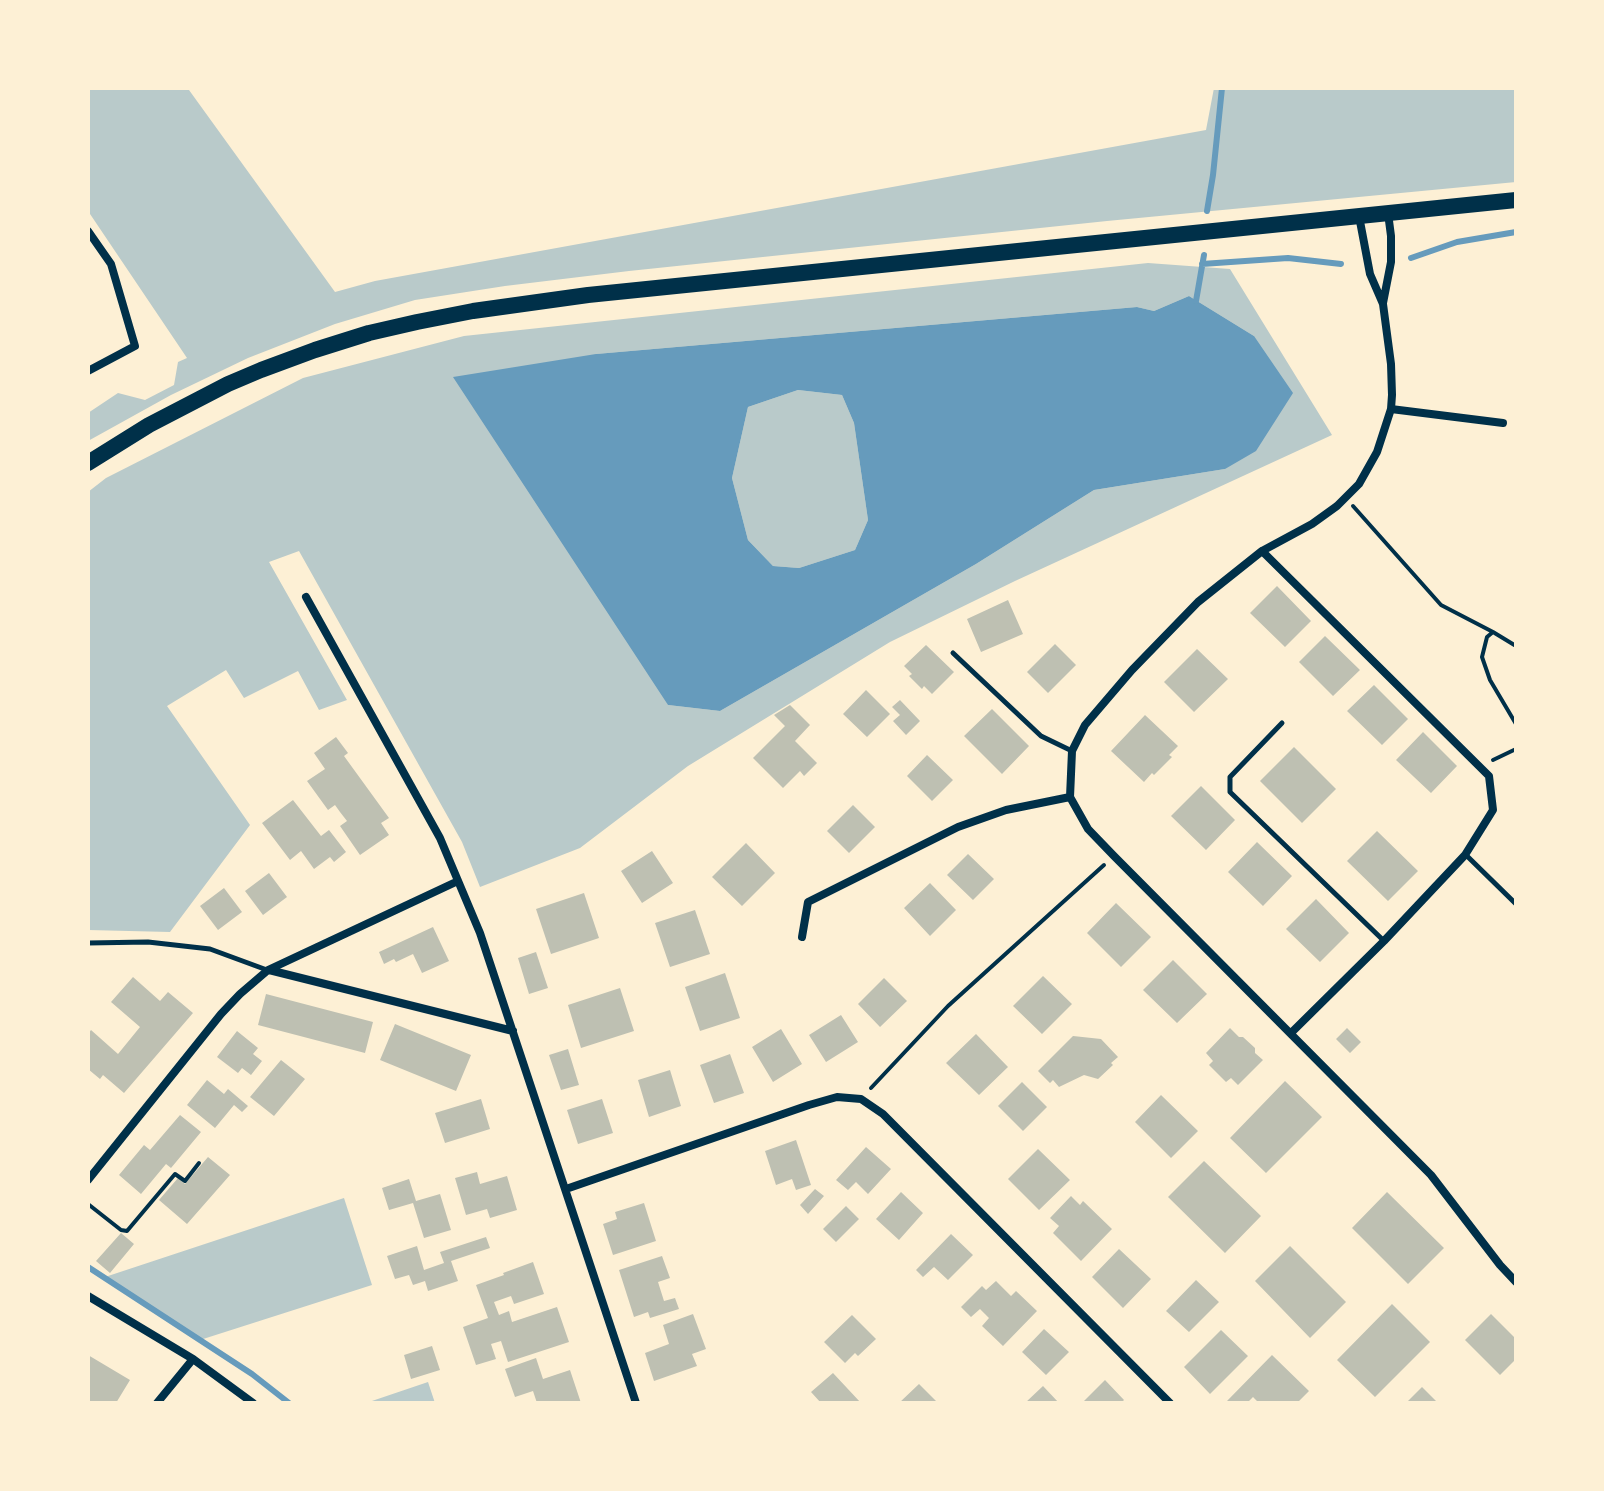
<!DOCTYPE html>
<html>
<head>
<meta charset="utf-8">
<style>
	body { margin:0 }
	#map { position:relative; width:1604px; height:1491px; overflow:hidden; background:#fdf0d5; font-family:Jost,sans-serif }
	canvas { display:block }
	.frame { position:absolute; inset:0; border:90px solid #fdf0d5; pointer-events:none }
</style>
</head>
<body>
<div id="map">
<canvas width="1604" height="1491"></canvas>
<div class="frame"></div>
</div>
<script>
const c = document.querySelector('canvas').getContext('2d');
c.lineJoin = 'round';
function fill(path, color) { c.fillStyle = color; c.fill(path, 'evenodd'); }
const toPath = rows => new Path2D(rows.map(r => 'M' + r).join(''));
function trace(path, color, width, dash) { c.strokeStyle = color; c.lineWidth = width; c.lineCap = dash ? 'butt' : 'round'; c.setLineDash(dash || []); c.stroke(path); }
fill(toPath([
	[88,88,196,88,189,90,335,292,375,281,1206,130,1214,88,1516,88,1516,182,1107,221,629,271,505,286,415,300,335,324,248,358,171,395,88,441,88,413,118,393,145,400,174,385,178,362,187,358,88,211],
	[1148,263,1230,269,1332,435,1015,581,890,642,688,766,580,848,480,887,462,842,299,551,269,562,347,700,319,710,298,671,244,698,226,670,167,706,250,825,170,932,88,930,88,492,106,478,303,378,464,336],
	[1189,296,1254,336,1225,469,1094,490,976,564,720,711,668,705,596,354,1137,307,1154,311],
	[798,390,842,395,854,423,868,520,855,550,799,568,773,566,748,540,732,478,748,407],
	[344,1198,372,1285,200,1340,105,1277],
	[428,1382,435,1403,366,1403]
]), '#b9caca');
fill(toPath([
	[1189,296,1254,336,1293,393,1256,451,1225,469,1094,490,976,564,720,711,668,705,453,377,596,354,1137,307,1154,311],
	[798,390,842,395,854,423,868,520,855,550,799,568,773,566,748,540,732,478,748,407]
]), '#669bbc');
trace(toPath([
	[1207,211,1213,175,1222,88],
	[1411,258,1457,242,1516,232],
	[1202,264,1288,258,1341,264],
	[1196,301,1204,255],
	[88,1267,252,1374,289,1403]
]), '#669bbc', 6);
fill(toPath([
	[1277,586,1311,621,1285,647,1250,613],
	[1008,600,1023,634,981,652,967,619],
	[1325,636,1360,670,1333,696,1299,662],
	[1055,644,1076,665,1048,693,1027,672],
	[926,645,954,672,932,694,924,686,922,689,909,676,912,674,904,666],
	[1197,649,1228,679,1194,712,1164,682],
	[1374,685,1408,719,1382,745,1347,711],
	[866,690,890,714,867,737,843,714],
	[900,700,920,721,906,735,893,721,900,715,892,707],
	[790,705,810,725,795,741,817,763,804,776,800,771,783,788,753,758,785,726,774,715],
	[992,709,1029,746,1002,774,964,736],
	[1145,715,1178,746,1169,755,1172,757,1154,775,1152,773,1144,782,1111,751],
	[1423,732,1457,766,1431,793,1396,760],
	[336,737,348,753,344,756,389,818,381,823,389,835,360,855,340,826,347,821,340,812,335,805,328,810,307,781,325,769,314,753],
	[1294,747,1336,789,1302,823,1260,781],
	[927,755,953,780,932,801,907,776],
	[1201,786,1235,820,1206,850,1171,816],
	[293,800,321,836,329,830,346,852,334,862,330,857,314,869,301,851,290,860,262,823],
	[853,805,875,827,849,853,827,831],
	[1377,831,1418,871,1388,901,1347,861],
	[1257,842,1292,876,1263,906,1228,872],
	[746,843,775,873,742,906,712,877],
	[652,851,673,883,642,903,621,871],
	[968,854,994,879,973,900,947,875],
	[269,873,287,897,263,915,245,891],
	[930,883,956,910,930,936,904,908],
	[224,888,242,912,218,930,200,906],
	[584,893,599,938,551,954,536,909],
	[1316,899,1349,933,1320,962,1286,929],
	[1116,903,1151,937,1121,967,1087,933],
	[695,910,710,954,670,967,655,923],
	[433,927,449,961,422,973,413,954,396,962,394,959,384,964,379,952],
	[536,952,548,988,529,994,518,958],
	[1173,960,1207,994,1177,1023,1143,990],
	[725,973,740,1018,700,1031,685,987],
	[1043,976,1072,1004,1042,1034,1013,1006],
	[133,977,160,1001,168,992,193,1013,124,1093,103,1075,100,1079,88,1069,88,1034,91,1030,118,1054,140,1027,111,1002],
	[884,978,907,1001,880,1027,858,1004],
	[620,988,634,1031,581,1048,568,1005],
	[266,994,373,1022,365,1053,258,1025],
	[841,1015,858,1042,826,1062,809,1035],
	[395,1024,471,1055,456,1091,380,1060],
	[1230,1028,1239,1037,1243,1037,1255,1048,1255,1053,1263,1060,1238,1085,1231,1078,1226,1082,1209,1065,1213,1061,1206,1053],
	[1347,1028,1361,1042,1350,1053,1336,1039],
	[781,1029,802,1064,773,1082,752,1047],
	[237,1031,258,1048,253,1054,262,1061,251,1075,242,1068,238,1073,217,1057],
	[976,1034,1008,1067,979,1095,946,1063],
	[1073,1036,1101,1039,1118,1057,1111,1063,1113,1065,1098,1079,1084,1075,1059,1087,1053,1080,1050,1083,1038,1071],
	[568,1049,579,1085,561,1090,549,1055],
	[730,1054,744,1093,714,1103,700,1065],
	[281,1060,305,1079,274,1116,250,1097],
	[670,1070,681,1106,649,1117,638,1080],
	[207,1080,224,1094,228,1089,248,1106,242,1112,234,1105,215,1128,187,1105],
	[1285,1081,1322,1117,1266,1173,1230,1138],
	[1022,1082,1047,1107,1023,1131,998,1106],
	[1161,1095,1198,1131,1171,1158,1135,1122],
	[481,1099,490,1129,445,1143,435,1113],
	[602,1099,613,1133,578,1144,567,1110],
	[180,1115,201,1132,171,1168,166,1164,141,1194,119,1175,144,1145,150,1150],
	[796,1140,811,1185,796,1190,792,1179,776,1185,765,1151],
	[866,1147,891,1169,868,1194,856,1182,848,1190,836,1180],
	[1038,1149,1070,1180,1039,1210,1008,1179],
	[208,1157,230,1175,187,1224,159,1200,178,1178,185,1184],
	[1204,1161,1261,1216,1225,1253,1168,1197],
	[477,1172,480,1184,507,1176,517,1210,490,1218,487,1209,466,1215,455,1178],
	[409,1179,416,1201,440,1194,451,1230,424,1238,413,1203,389,1210,382,1188],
	[815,1189,824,1196,808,1214,800,1205],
	[901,1192,923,1213,899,1240,876,1219],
	[1387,1192,1444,1248,1408,1284,1352,1228],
	[1071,1196,1080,1205,1083,1201,1112,1229,1081,1261,1053,1233,1059,1226,1050,1218],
	[644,1203,656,1241,613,1255,603,1224,617,1219,615,1212],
	[846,1206,859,1219,836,1242,823,1229],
	[121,1233,134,1244,110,1273,96,1261],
	[951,1234,973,1255,948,1280,934,1267,923,1277,916,1270],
	[486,1237,490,1248,451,1261,458,1281,428,1291,425,1281,413,1285,409,1275,395,1279,387,1256,417,1246,424,1270,444,1263,440,1252],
	[1290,1246,1346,1302,1310,1338,1255,1281],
	[1119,1249,1151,1279,1123,1308,1092,1277],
	[662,1256,670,1278,658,1282,664,1301,675,1298,679,1309,650,1318,648,1312,634,1317,619,1270],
	[533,1262,544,1294,514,1304,511,1296,494,1302,499,1315,509,1311,512,1322,557,1307,569,1342,508,1362,501,1341,491,1344,496,1359,476,1365,463,1327,488,1318,476,1285,504,1275,503,1273],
	[1196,1280,1219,1302,1189,1332,1166,1311],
	[996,1281,1011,1296,1016,1291,1037,1311,1003,1346,982,1326,989,1318,980,1309,971,1317,961,1307,982,1286,986,1290],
	[1392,1304,1430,1342,1375,1397,1337,1360],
	[693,1314,706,1349,692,1354,697,1366,654,1381,645,1353,669,1344,663,1325],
	[1491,1314,1516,1339,1516,1359,1500,1375,1465,1340],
	[852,1315,876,1339,858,1356,855,1353,845,1363,824,1342],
	[1044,1329,1069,1352,1046,1375,1022,1352],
	[1221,1330,1248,1356,1210,1394,1184,1367],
	[432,1346,440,1370,411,1379,404,1355],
	[88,1355,130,1380,116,1403,88,1403],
	[1272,1355,1309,1391,1297,1403,1259,1403,1253,1397,1247,1403,1229,1403,1227,1401],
	[536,1358,543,1379,570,1370,581,1403,537,1403,533,1391,515,1397,505,1369],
	[833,1373,861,1403,821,1403,811,1392],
	[1105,1380,1124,1400,1121,1403,1082,1403],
	[919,1384,938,1403,899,1403],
	[1043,1386,1059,1403,1025,1403],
	[1422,1387,1438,1403,1406,1403]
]), '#bec0b2');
trace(toPath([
	[1353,506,1441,605,1493,632,1516,646],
	[1493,632,1487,637,1482,657,1490,680,1516,724],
	[1493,760,1516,749],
	[871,1088,948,1006,1104,865],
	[88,1204,121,1230,127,1231,175,1174,185,1181,199,1163]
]), '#003049', 4);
trace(toPath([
	[953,653,1041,736,1072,751],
	[1282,723,1230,777,1230,792,1384,941],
	[1466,855,1516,904],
	[88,943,148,942,210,949,267,970]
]), '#003049', 5);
trace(toPath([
	[1359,216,1370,274,1383,304,1391,364,1392,395,1391,409,1377,452,1359,484,1337,506,1312,524,1262,551,1198,602,1132,670,1085,725,1072,751,1070,797,1088,829,1114,856,1431,1175,1500,1265,1516,1282],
	[88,231,111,264,135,346,88,371],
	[1383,303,1391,262,1391,236,1388,213],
	[1391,409,1503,423],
	[1262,551,1489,776,1493,810,1465,855,1384,941,1291,1033],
	[306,597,440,838,480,933,636,1403],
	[802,937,808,902,958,827,1006,810,1070,797],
	[269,970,513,1031],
	[88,1180,221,1014,240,994,268,970,458,881],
	[566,1189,809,1105,837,1097,861,1099,883,1114,1170,1403],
	[88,1296,193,1359,253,1403],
	[157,1403,193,1359]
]), '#003049', 8);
trace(toPath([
	[88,463,149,425,228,384,261,370,315,350,369,333,417,322,473,311,588,295,1516,200]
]), '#003049', 16);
</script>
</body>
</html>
